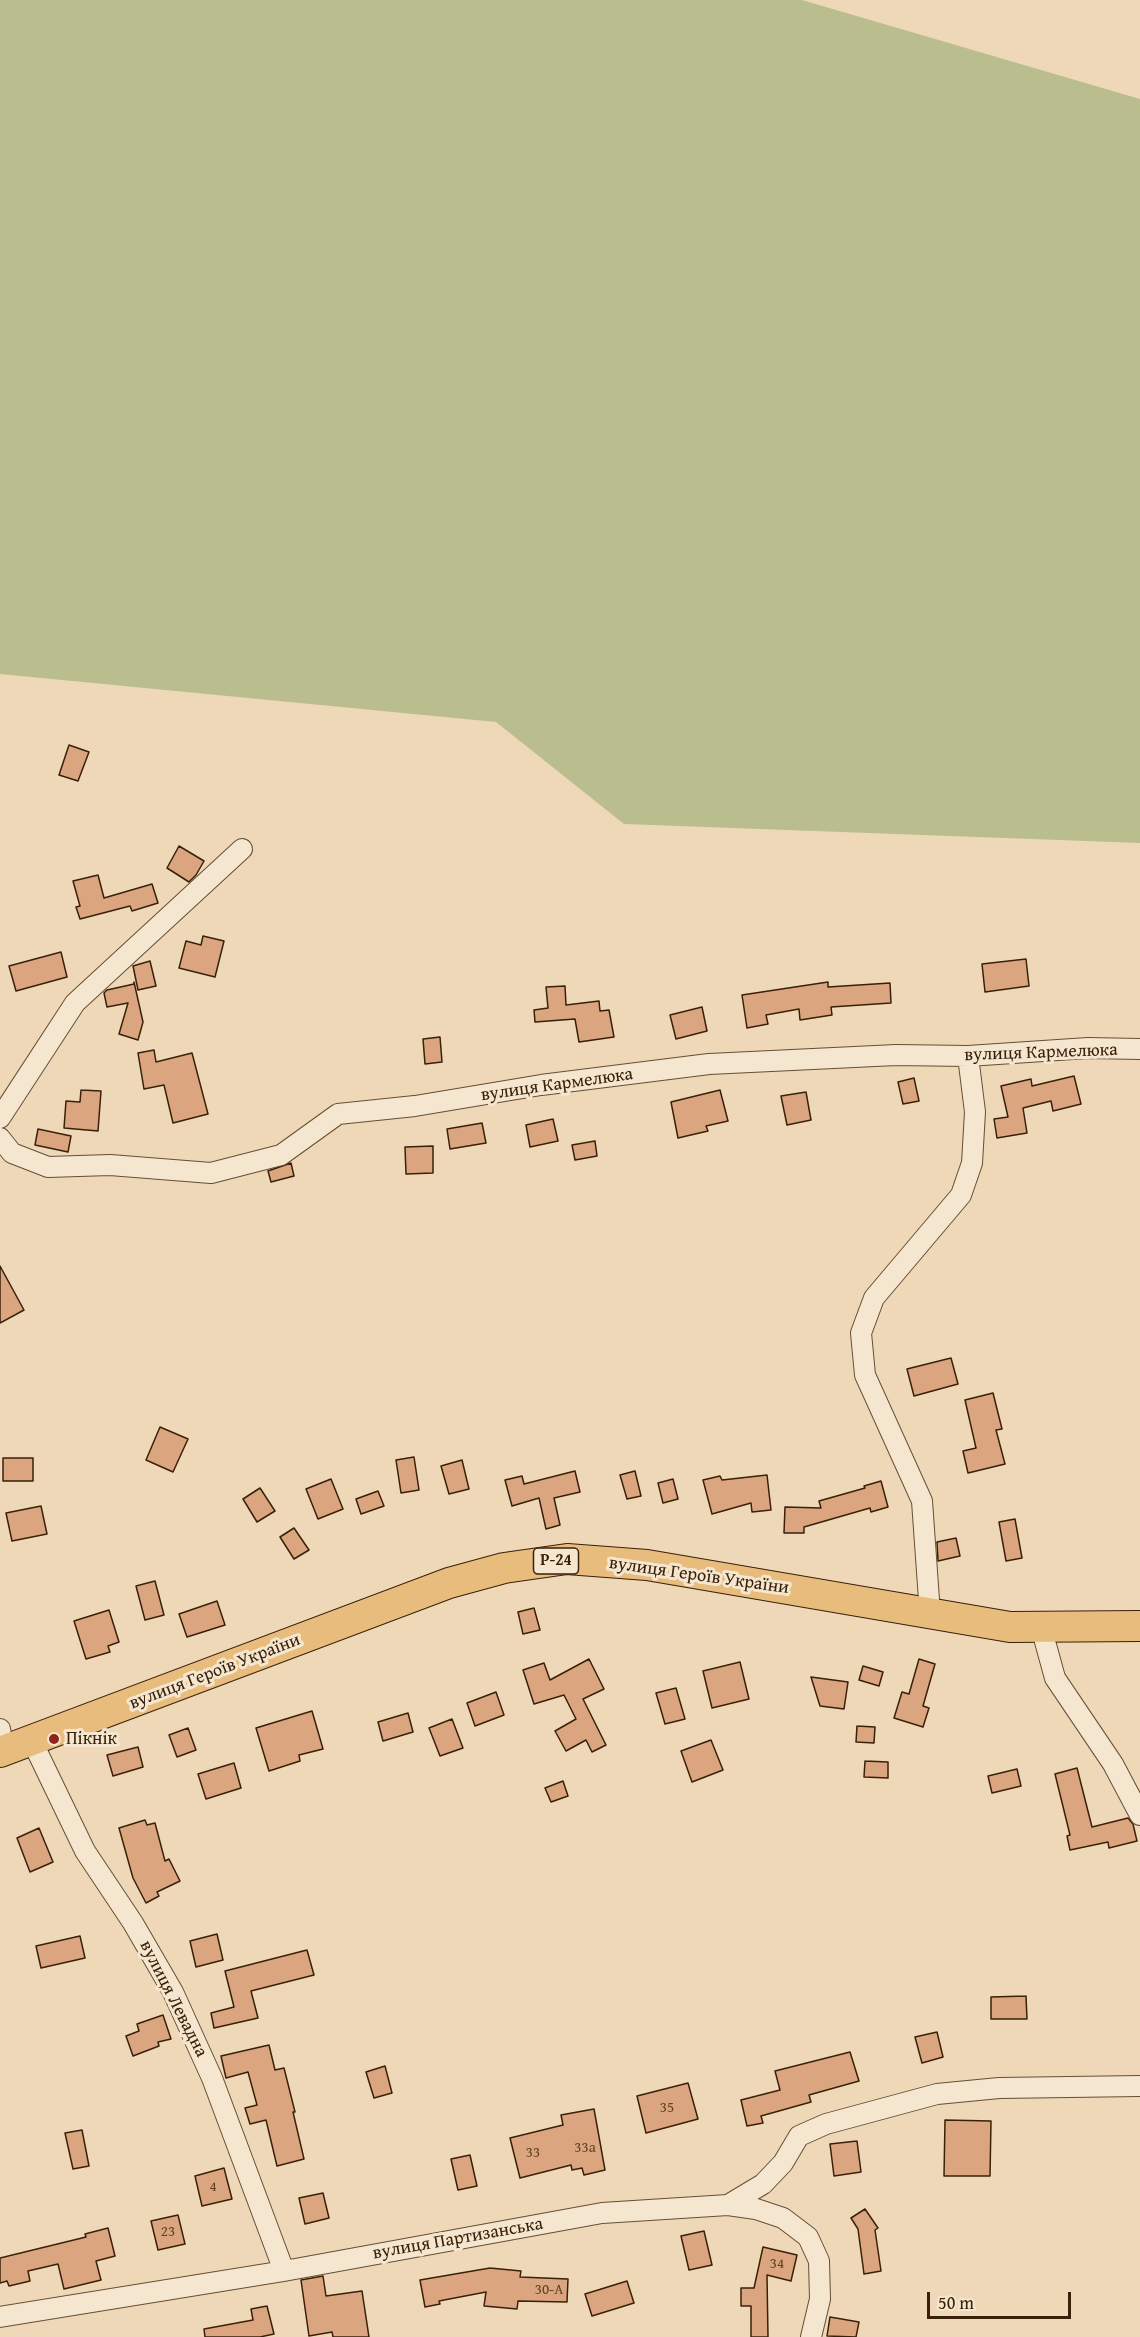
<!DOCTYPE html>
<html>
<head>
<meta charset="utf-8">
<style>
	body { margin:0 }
	#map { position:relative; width:1140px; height:2337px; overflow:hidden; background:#efd8b7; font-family:"Gentium Book Plus",serif }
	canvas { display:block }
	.scale { position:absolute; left:927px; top:2292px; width:144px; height:27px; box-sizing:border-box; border:3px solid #392009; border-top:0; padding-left:8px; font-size:18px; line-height:21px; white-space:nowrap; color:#392009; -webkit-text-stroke:4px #f5e6d0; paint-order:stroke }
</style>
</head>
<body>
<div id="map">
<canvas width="1140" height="2337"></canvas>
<div class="scale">50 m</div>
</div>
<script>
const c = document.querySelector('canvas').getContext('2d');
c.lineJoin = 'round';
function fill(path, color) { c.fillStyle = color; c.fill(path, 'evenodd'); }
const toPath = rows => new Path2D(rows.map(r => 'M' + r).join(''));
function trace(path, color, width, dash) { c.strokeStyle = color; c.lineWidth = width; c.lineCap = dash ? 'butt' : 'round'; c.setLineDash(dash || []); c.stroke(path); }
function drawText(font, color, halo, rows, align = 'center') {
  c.font = font + ' "Gentium Book Plus",serif'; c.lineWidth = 6; c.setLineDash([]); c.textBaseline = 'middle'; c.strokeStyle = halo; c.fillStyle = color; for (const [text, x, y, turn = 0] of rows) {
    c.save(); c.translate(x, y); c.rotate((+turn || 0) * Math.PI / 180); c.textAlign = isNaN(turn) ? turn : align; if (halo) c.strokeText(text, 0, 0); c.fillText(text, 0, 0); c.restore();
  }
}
fill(toPath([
	[0,0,802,0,1140,99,1140,843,624,824,496,722,0,674]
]), '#babe8e');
const building = toPath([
	[69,745,89,752,78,781,59,775,69,745],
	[179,846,204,861,196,875,189,882,167,868,179,846],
	[98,875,104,898,152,884,158,903,132,911,130,906,80,919,76,907,80,906,73,881,98,875],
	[203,936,224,941,215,977,179,968,186,941,201,945,203,936],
	[61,952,67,977,16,991,9,966,61,952],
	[1026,959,1029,986,985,992,982,964,1026,959],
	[150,961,156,986,138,990,133,966,150,961],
	[134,982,143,1022,138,1040,119,1034,128,1003,107,1007,104,993,107,990,134,984,134,982],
	[828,982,828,987,890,983,891,1003,831,1007,832,1015,800,1020,799,1009,766,1015,768,1024,747,1028,742,995,828,982],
	[565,986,566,1005,599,1001,600,1011,609,1010,614,1037,579,1042,575,1019,535,1022,534,1010,548,1008,546,987,565,986],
	[702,1007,707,1031,676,1039,670,1015,702,1007],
	[440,1037,442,1062,425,1064,423,1039,440,1037],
	[154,1050,156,1062,192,1053,208,1114,173,1123,164,1085,144,1089,138,1053,154,1050],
	[1074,1076,1081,1104,1053,1111,1051,1101,1023,1108,1027,1133,997,1138,994,1119,1008,1117,1001,1086,1031,1079,1032,1086,1074,1076],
	[914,1078,919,1101,903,1104,898,1082,914,1078],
	[81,1090,101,1091,98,1131,64,1128,66,1101,80,1102,81,1090],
	[720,1090,728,1121,706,1126,708,1131,678,1138,671,1102,720,1090],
	[806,1092,811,1120,787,1125,781,1096,806,1092],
	[553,1119,558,1141,530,1147,526,1125,553,1119],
	[482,1123,486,1143,450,1149,447,1129,482,1123],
	[38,1129,71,1136,68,1152,35,1145,38,1129],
	[595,1141,597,1156,575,1160,572,1145,595,1141],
	[433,1146,433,1173,406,1174,405,1147,433,1146],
	[291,1163,294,1176,271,1182,268,1171,291,1163],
	[0,1266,24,1310,0,1323,0,1266],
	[951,1358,958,1384,914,1396,907,1369,951,1358],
	[993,1393,1002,1429,996,1430,1005,1464,968,1473,963,1451,976,1448,965,1400,993,1393],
	[160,1427,188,1439,173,1472,146,1460,160,1427],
	[414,1457,419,1490,401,1493,396,1460,414,1457],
	[3,1458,33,1458,33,1481,3,1481,3,1458],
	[462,1460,469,1489,449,1494,441,1466,462,1460],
	[575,1471,580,1492,554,1498,560,1525,546,1529,539,1498,512,1506,505,1480,522,1476,524,1484,575,1471],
	[635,1471,641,1496,627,1499,620,1475,635,1471],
	[767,1475,771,1510,752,1512,751,1503,712,1514,703,1480,720,1476,722,1480,767,1475],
	[331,1479,343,1509,318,1519,306,1489,331,1479],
	[673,1479,678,1499,663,1503,658,1483,673,1479],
	[881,1481,888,1507,871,1512,870,1508,804,1527,804,1533,784,1533,785,1507,821,1508,819,1501,865,1488,864,1486,881,1481],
	[260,1488,275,1511,257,1522,243,1499,260,1488],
	[378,1491,384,1506,361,1514,356,1499,378,1491],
	[41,1506,47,1534,12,1541,6,1513,41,1506],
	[1015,1519,1022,1558,1006,1561,999,1522,1015,1519],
	[294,1528,309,1550,294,1559,280,1537,294,1528],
	[956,1538,960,1556,938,1561,937,1542,956,1538],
	[155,1581,164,1615,145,1620,136,1586,155,1581],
	[217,1601,225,1625,187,1637,179,1614,217,1601],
	[534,1608,540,1630,523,1634,518,1612,534,1608],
	[109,1610,119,1642,108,1646,110,1652,86,1659,74,1621,109,1610],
	[589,1659,604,1689,583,1699,606,1745,592,1752,586,1740,566,1751,555,1731,576,1719,564,1695,534,1704,523,1670,544,1663,550,1680,589,1659],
	[919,1659,935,1664,923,1706,929,1708,923,1727,894,1718,902,1692,909,1694,919,1659],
	[740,1662,749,1699,712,1708,703,1671,740,1662],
	[863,1666,883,1672,879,1686,859,1680,863,1666],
	[811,1677,848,1682,844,1709,820,1706,811,1677],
	[676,1688,685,1719,665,1724,656,1693,676,1688],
	[496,1692,504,1715,475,1726,467,1703,496,1692],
	[312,1711,323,1749,299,1755,300,1761,269,1771,256,1728,312,1711],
	[408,1713,413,1732,383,1741,378,1722,408,1713],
	[452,1719,463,1748,440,1756,429,1728,452,1719],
	[857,1726,875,1727,874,1743,856,1742,857,1726],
	[188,1728,196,1750,177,1757,169,1735,188,1728],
	[711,1740,723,1770,692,1782,681,1751,711,1740],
	[138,1747,143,1767,113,1776,107,1755,138,1747],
	[865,1761,888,1762,888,1778,864,1777,865,1761],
	[234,1763,241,1788,206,1799,198,1774,234,1763],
	[1077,1768,1092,1827,1128,1818,1133,1824,1137,1841,1109,1848,1108,1842,1070,1850,1067,1836,1070,1835,1055,1774,1077,1768],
	[1017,1769,1021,1786,992,1793,988,1776,1017,1769],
	[563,1781,568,1796,551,1802,545,1788,563,1781],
	[145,1820,147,1825,155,1823,165,1861,169,1859,180,1881,157,1892,159,1896,146,1903,133,1878,119,1828,145,1820],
	[39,1828,53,1862,30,1872,17,1838,39,1828],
	[217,1934,223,1960,196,1967,190,1941,217,1934],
	[80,1936,85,1958,41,1968,36,1946,80,1936],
	[307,1950,314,1975,251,1991,258,2018,214,2028,211,2013,234,2007,225,1971,307,1950],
	[1026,1996,1027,2019,991,2019,991,1997,1026,1996],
	[163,2015,171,2039,158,2042,159,2046,133,2056,126,2036,139,2031,137,2024,163,2015],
	[937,2032,943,2057,922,2063,915,2037,937,2032],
	[269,2045,275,2070,284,2068,295,2112,293,2112,304,2159,277,2166,266,2120,250,2124,245,2108,257,2105,248,2072,226,2078,221,2056,269,2045],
	[850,2052,859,2081,809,2095,811,2102,761,2116,763,2123,747,2126,741,2100,780,2090,775,2071,850,2052],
	[385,2066,392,2093,374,2098,366,2072,385,2066],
	[688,2083,698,2119,646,2133,637,2096,688,2083],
	[594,2109,605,2170,584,2175,582,2168,572,2170,571,2165,520,2178,510,2138,563,2125,561,2115,594,2109],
	[945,2120,991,2121,990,2176,944,2176,945,2120],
	[82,2130,89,2166,73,2169,65,2133,82,2130],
	[857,2141,861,2172,834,2176,830,2144,857,2141],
	[470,2155,477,2186,458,2190,451,2159,470,2155],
	[224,2168,232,2199,202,2206,195,2176,224,2168],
	[323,2193,329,2218,305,2224,299,2198,323,2193],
	[865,2209,878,2228,875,2230,881,2271,864,2274,858,2229,851,2218,865,2209],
	[178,2215,185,2244,158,2250,151,2221,178,2215],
	[108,2228,115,2256,96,2261,101,2280,64,2289,58,2264,28,2271,30,2281,9,2286,7,2281,0,2283,0,2258,86,2237,85,2234,108,2228],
	[704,2231,712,2265,689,2270,681,2236,704,2231],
	[763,2247,797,2255,791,2281,767,2275,768,2337,751,2337,751,2306,741,2306,741,2288,754,2288,763,2247],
	[490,2268,521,2271,520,2277,568,2279,567,2302,518,2301,517,2309,484,2306,486,2292,439,2301,440,2304,425,2307,420,2280,490,2268],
	[323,2276,326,2296,362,2291,369,2337,333,2337,332,2332,309,2336,301,2280,323,2276],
	[627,2281,634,2303,592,2316,585,2294,627,2281],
	[267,2306,274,2334,260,2337,205,2337,204,2329,253,2320,251,2309,267,2306],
	[830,2317,859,2322,856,2337,827,2336,830,2317]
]);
fill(building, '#dba67f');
trace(building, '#392009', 1.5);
const minor = toPath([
	[0,1118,75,1003,242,849],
	[0,1138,12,1153,48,1167,110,1165,211,1173,281,1155,338,1114,415,1106,541,1085,709,1064,896,1055,968,1056,1088,1048,1140,1049],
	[930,1614,922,1501,865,1375,861,1333,874,1298,961,1195,972,1163,975,1112,968,1056],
	[1041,1627,1055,1678,1113,1764,1140,1815],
	[0,1729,4,1751],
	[32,1741,85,1851,133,1923,173,1992,212,2078,284,2271],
	[728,2205,763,2184,783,2163,799,2136,826,2124,937,2094,999,2088,1140,2086],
	[0,2317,284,2271,602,2213,728,2205,756,2209,783,2218,808,2237,819,2261,820,2299,811,2337]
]);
const primary = toPath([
	[0,1752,449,1583,504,1568,567,1559,647,1565,1010,1627,1140,1626]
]);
trace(minor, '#664e34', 22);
trace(primary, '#392009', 32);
trace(minor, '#f5e6d0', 20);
trace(primary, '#e8bc7c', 30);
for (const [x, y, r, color] of [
	[54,1739,6,"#8f2418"]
]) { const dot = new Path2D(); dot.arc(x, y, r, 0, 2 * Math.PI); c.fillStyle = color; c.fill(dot); trace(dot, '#f5e6d0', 2); }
drawText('15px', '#624226', null, [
	["35",667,2108],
	["33а",585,2148],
	["33",533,2153],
	["4",213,2187],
	["23",168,2232],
	["34",777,2264],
	["30-А",549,2290]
]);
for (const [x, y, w] of [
	[556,1561,45]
]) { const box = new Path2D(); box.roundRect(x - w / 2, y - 13, w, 26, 4.5); c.fillStyle = '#f5e6d0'; c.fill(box); trace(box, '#392009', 1.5); }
drawText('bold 16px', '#392009', null, [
	["Р-24",556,1561]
]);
drawText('18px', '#392009', '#f5e6d0', [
	["вулиця Кармелюка",1041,1053,-2],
	["вулиця Кармелюка",557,1085,-8],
	["вулиця Героїв України",699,1576,8],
	["вулиця Героїв України",215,1672,-21],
	["вулиця Левадна",173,1999,63],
	["вулиця Партизанська",458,2239,-10]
]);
drawText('18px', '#392009', '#f5e6d0', [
	["Пікнік",66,1739]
], 'left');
</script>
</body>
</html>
